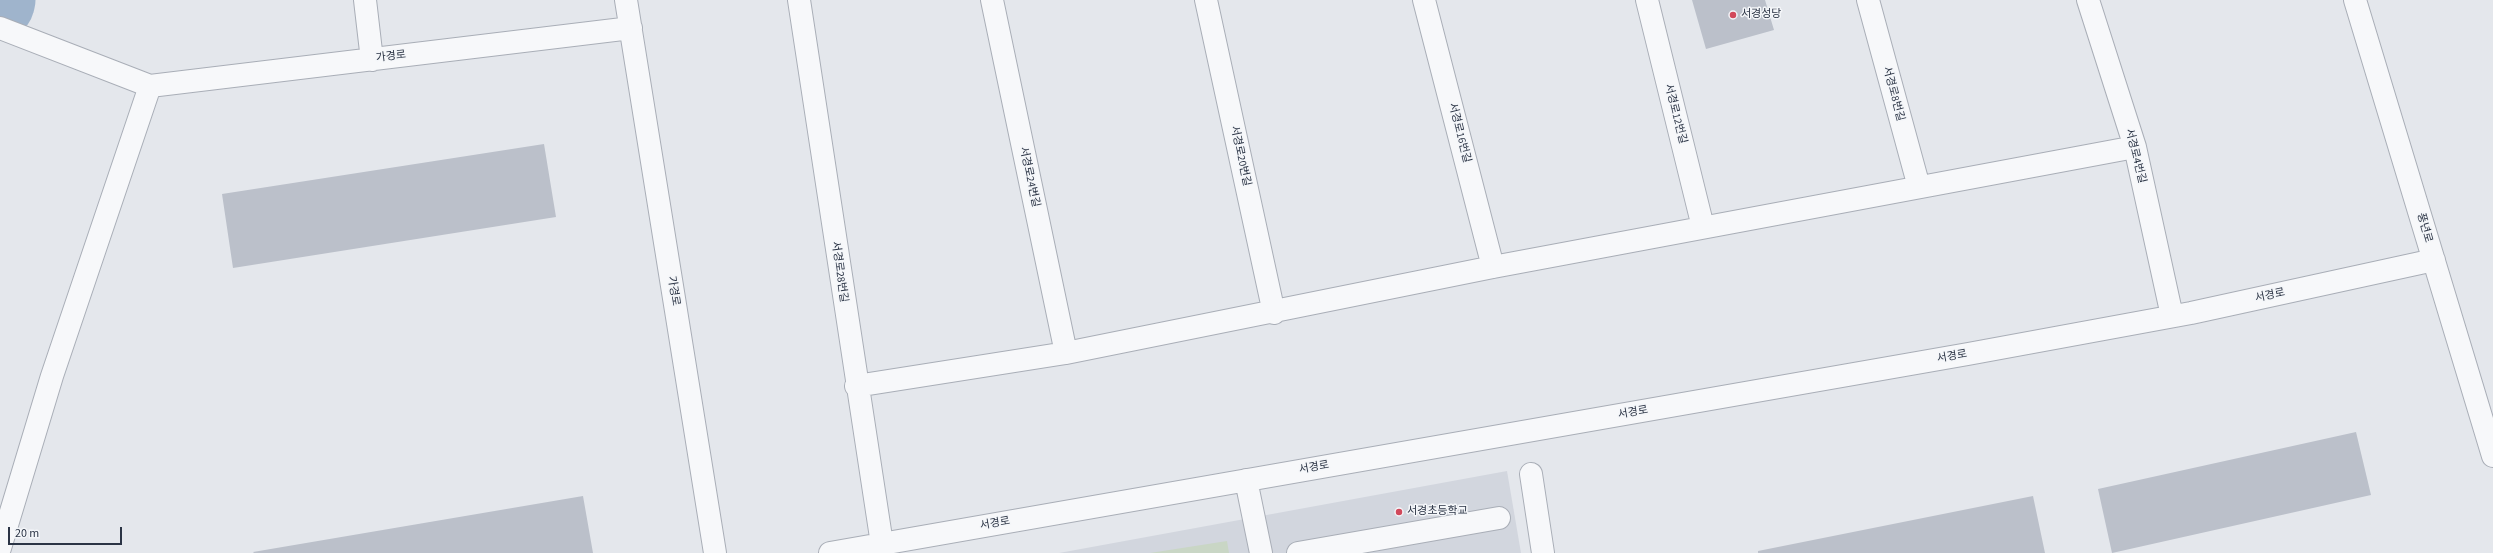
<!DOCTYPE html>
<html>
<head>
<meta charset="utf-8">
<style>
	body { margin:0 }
	#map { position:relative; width:2493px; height:553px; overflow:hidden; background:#e4e7ec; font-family:"Source Sans 3",sans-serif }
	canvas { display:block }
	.scale { position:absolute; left:8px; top:527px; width:114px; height:18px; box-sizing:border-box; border:2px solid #2b3445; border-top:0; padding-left:5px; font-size:12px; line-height:14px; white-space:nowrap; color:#2b3445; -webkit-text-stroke:3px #f4f6f9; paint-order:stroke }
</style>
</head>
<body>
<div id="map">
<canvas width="2493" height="553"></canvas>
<div class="scale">20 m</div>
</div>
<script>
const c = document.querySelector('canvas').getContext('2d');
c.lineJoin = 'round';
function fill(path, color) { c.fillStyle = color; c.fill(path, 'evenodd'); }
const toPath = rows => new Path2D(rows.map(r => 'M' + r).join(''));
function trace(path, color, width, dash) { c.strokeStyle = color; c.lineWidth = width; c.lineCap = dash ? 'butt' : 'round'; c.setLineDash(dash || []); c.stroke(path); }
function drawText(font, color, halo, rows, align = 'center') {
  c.font = font + ' "Source Sans 3","Noto Sans KR",sans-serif'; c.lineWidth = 3; c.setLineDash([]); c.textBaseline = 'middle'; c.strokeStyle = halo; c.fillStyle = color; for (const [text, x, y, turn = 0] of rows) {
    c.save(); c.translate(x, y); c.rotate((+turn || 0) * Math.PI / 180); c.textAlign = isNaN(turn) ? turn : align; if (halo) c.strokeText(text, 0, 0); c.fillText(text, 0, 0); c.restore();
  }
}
fill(toPath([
	[1507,471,1521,553,1059,553]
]), '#d2d6de');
fill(toPath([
	[1227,541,1229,553,1150,553]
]), '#c9d6c5');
trace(toPath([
	[0,4,1,0]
]), '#9fb4cc', 69);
fill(toPath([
	[1692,0,1765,0,1774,30,1706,49],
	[544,144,556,217,233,268,222,194],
	[2356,432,2371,495,2112,553,2098,489],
	[583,496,593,553,254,553,253,552],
	[2033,496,2045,553,1758,553,1758,551]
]), '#bbc0ca');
const minor = toPath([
	[365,0,372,60],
	[626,0,715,553],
	[799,0,882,544],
	[992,0,1066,353],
	[1206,0,1274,313],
	[1424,0,1493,267],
	[1647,0,1703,227],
	[1868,0,1919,187],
	[2088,0,2135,147,2172,316],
	[2355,0,2493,456],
	[0,28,150,86,631,28],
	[856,386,1066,353,1493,267,2135,147],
	[1531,474,1543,553],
	[1246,480,1261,553],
	[0,548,52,376,150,86],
	[830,553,1968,354,2191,313,2434,260],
	[1298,553,1499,518]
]);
trace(minor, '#a9aeb7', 24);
trace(minor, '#f7f8fa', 22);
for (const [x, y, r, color] of [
	[1733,15,4,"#d1495b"],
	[1399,512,4,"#d1495b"]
]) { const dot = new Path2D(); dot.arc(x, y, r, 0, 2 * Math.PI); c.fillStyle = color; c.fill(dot); trace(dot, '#f4f6f9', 1.5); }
drawText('11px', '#2b3445', '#f4f6f9', [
	["서경성당",1741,15],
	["서경초등학교",1407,512]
], 'left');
drawText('11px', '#2b3445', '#f4f6f9', [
	["가경로",391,57,-7],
	["서경로8번길",1893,94,75],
	["서경로12번길",1675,114,76],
	["서경로16번길",1459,133,76],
	["서경로20번길",1240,156,78],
	["서경로4번길",2135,156,76],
	["서경로24번길",1029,177,78],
	["풍년로",2424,228,74],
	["서경로28번길",839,272,82],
	["가경로",673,291,81],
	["서경로",2270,296,-12],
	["서경로",1952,357,-10],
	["서경로",1633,413,-10],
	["서경로",1314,468,-10],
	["서경로",995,524,-10]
]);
</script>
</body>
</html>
